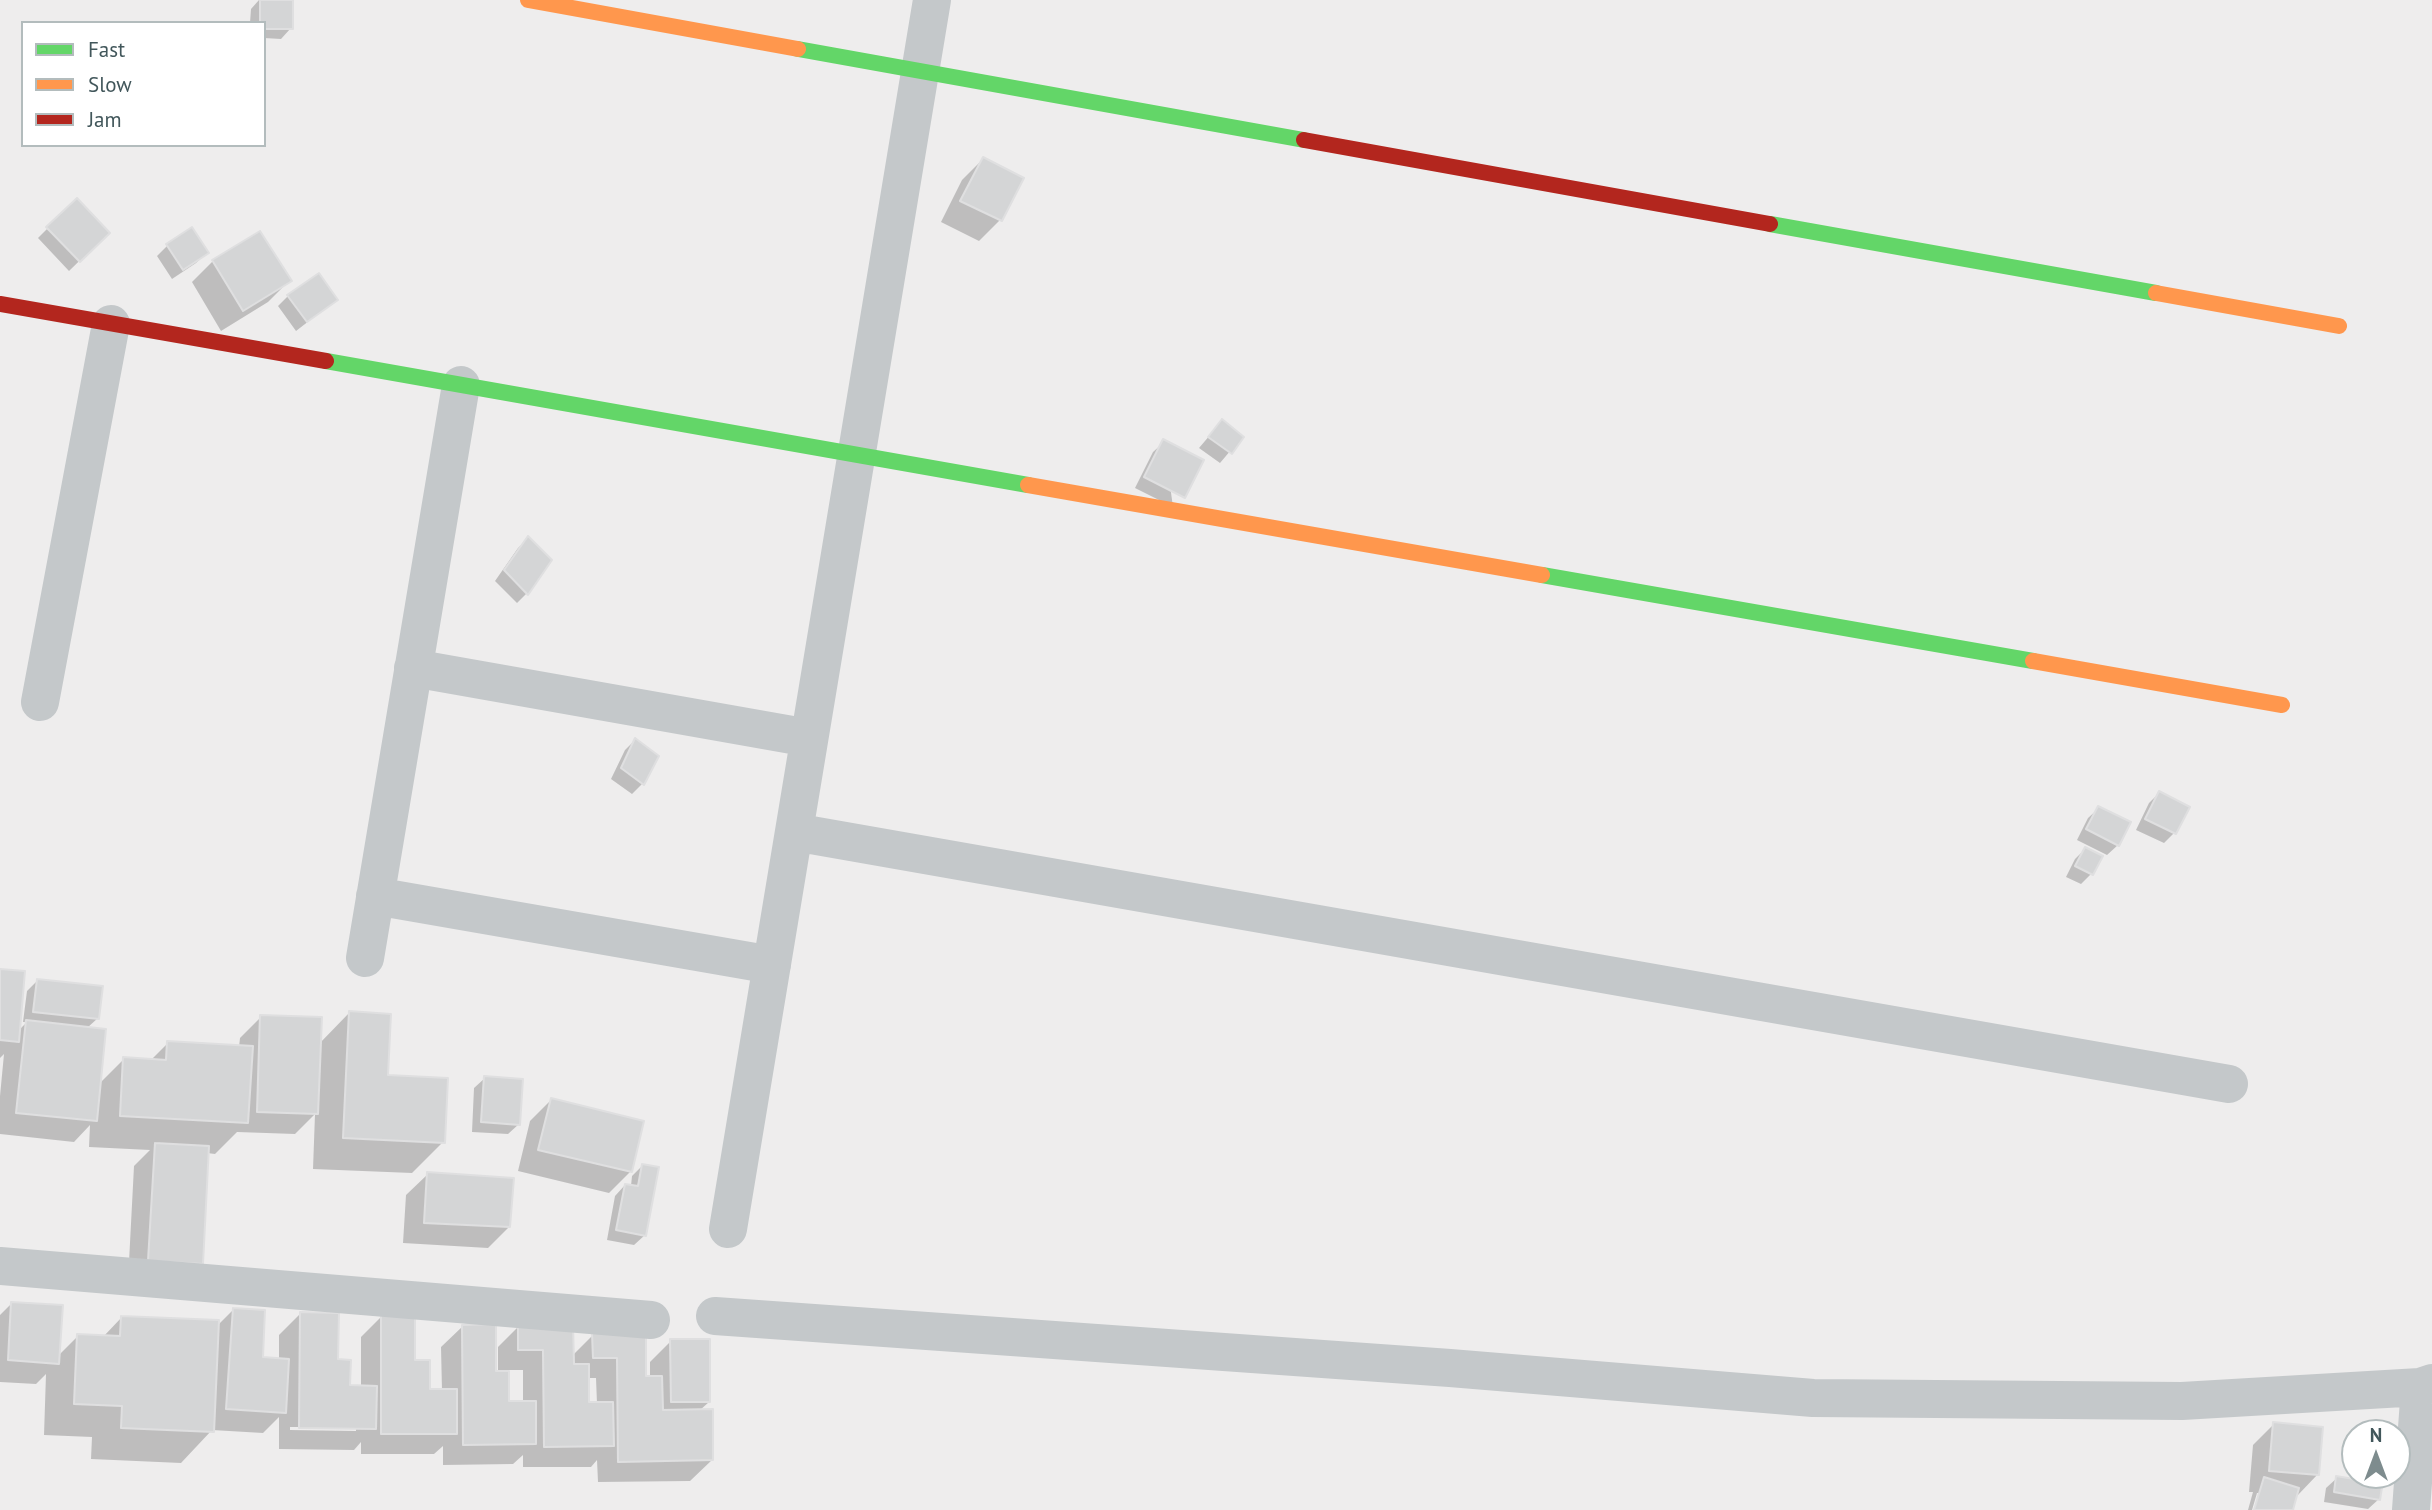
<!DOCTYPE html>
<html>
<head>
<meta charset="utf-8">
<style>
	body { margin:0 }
	#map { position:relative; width:2432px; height:1510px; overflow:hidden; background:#eeeded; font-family:"PT Sans",sans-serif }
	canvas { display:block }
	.legend { position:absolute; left:21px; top:21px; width:245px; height:126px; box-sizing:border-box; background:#fff; border:2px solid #b3bcbd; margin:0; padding:9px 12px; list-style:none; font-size:21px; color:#42575b }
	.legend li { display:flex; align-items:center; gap:14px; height:35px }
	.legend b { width:35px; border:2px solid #b3bcbd }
	.north { position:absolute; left:2341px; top:1419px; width:70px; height:70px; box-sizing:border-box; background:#fff; border:2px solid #b3bcbd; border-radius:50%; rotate:0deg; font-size:19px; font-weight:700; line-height:28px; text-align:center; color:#42575b }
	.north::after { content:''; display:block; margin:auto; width:24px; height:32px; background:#7e8c8e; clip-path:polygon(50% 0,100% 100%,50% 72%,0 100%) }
</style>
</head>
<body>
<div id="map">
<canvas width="2432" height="1510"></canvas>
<ul class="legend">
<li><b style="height:9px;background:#63d668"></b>Fast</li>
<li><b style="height:9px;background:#ff974d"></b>Slow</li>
<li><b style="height:9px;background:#b3261e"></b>Jam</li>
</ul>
<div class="north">N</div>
</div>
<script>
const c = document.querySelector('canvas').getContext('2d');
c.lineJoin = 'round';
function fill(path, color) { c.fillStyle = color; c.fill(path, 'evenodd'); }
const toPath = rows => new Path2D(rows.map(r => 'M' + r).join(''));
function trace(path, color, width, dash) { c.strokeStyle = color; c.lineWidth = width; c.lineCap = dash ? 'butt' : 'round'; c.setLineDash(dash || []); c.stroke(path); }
fill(toPath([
	[259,0,292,0,291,28,281,39,264,38,264,23,250,23,251,9],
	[983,159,1021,179,1000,220,979,241,941,222,962,180],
	[76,200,108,233,69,271,38,238],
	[260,233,289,281,268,302,221,331,192,282,213,261],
	[167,246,206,253,196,263,172,279,157,256],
	[288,296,336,300,296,331,278,306],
	[1222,421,1242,437,1220,463,1199,448],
	[1164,442,1173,507,1135,488,1153,452],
	[528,538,527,593,517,603,495,581,518,548],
	[635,740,657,756,642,784,632,794,611,779,625,750],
	[2159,793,2174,833,2164,843,2136,830,2149,803],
	[2099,808,2118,845,2107,855,2077,840,2088,818],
	[2085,849,2091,874,2081,884,2066,877,2075,859],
	[0,970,18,1031,27,1022,23,1022,27,991,37,981,98,1018,87,1028,99,1084,124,1059,150,1061,168,1043,239,1047,240,1038,261,1017,319,1044,349,1013,386,1077,443,1142,412,1173,313,1169,315,1114,295,1134,237,1132,215,1154,207,1153,201,1263,128,1281,134,1166,150,1150,89,1147,90,1125,74,1142,0,1134,0,1096,4,1054,0,1058],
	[485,1078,519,1124,508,1134,472,1132,474,1088],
	[552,1099,642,1122,630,1172,609,1193,518,1171,530,1121],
	[643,1165,645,1235,634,1245,607,1240,615,1196,625,1185,631,1186,632,1176],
	[428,1174,509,1227,488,1248,403,1243,406,1195],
	[12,1303,58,1356,78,1336,103,1337,122,1317,217,1326,233,1310,261,1359,279,1360,279,1335,300,1314,337,1361,348,1387,361,1387,361,1337,382,1316,413,1362,428,1391,442,1391,441,1347,463,1326,495,1374,498,1374,498,1347,519,1326,572,1356,593,1335,644,1377,650,1377,650,1362,671,1341,709,1402,699,1411,712,1460,690,1481,598,1482,597,1460,591,1467,523,1467,523,1455,513,1464,443,1465,443,1446,434,1454,361,1454,361,1442,354,1450,279,1449,279,1417,263,1433,212,1430,181,1463,91,1459,92,1437,44,1435,46,1374,36,1384,0,1382,0,1315],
	[508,1370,523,1370,523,1403,508,1403],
	[587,1378,596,1378,597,1404,587,1404],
	[290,1427,356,1427,356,1431,290,1430],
	[2274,1424,2318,1474,2297,1496,2291,1510,2256,1510,2261,1493,2257,1493,2252,1510,2248,1510,2253,1492,2249,1492,2253,1445],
	[2355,1462,2355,1475,2382,1475,2379,1499,2368,1509,2324,1502,2326,1488,2337,1478,2352,1480]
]), '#0003');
const building = toPath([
	[260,0,293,0,293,29,264,29,264,23,260,23,260,0],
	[983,157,1024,178,1002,221,960,201,983,157],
	[77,198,110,233,80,262,46,227,77,198],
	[192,227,209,253,183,270,166,244,192,227],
	[260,231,292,281,243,311,212,260,260,231],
	[319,273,338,300,307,322,287,295,319,273],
	[1222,419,1244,437,1232,454,1208,437,1222,419],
	[1163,439,1204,460,1185,498,1144,477,1163,439],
	[528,536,552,560,528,595,504,570,528,536],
	[635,738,659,756,644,785,621,768,635,738],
	[2159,791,2190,807,2176,834,2145,819,2159,791],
	[2098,806,2131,822,2119,846,2086,829,2098,806],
	[2085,847,2103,856,2093,875,2075,866,2085,847],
	[0,969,25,971,19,1042,0,1040,0,969],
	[37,979,103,986,99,1019,33,1012,37,979],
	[349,1011,391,1014,388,1075,448,1078,445,1143,343,1138,349,1011],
	[260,1015,322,1017,318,1114,257,1112,260,1015],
	[26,1020,106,1029,97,1121,16,1113,26,1020],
	[167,1041,253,1046,248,1123,120,1116,123,1057,166,1060,167,1041],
	[484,1076,523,1079,520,1125,481,1122,484,1076],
	[551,1098,644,1121,632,1172,538,1150,551,1098],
	[155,1143,209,1146,203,1264,148,1261,155,1143],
	[642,1164,659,1167,646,1236,616,1230,625,1184,638,1186,642,1164],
	[427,1172,514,1178,510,1227,424,1223,427,1172],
	[11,1302,63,1305,59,1364,8,1360,11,1302],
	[233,1308,265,1310,263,1357,289,1359,286,1413,226,1409,233,1308],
	[300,1312,339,1313,338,1359,351,1360,350,1385,377,1386,376,1429,299,1428,300,1312],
	[381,1314,415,1314,415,1360,430,1360,430,1389,457,1389,457,1434,381,1434,381,1314],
	[121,1316,219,1320,214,1432,121,1428,122,1406,74,1404,77,1334,120,1336,121,1316],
	[496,1324,496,1371,509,1371,509,1401,536,1401,536,1444,463,1445,462,1325,496,1324],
	[573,1324,574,1364,589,1364,589,1402,613,1402,614,1446,544,1447,543,1350,518,1350,518,1325,573,1324],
	[592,1333,646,1333,646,1376,662,1376,663,1410,713,1409,713,1460,618,1462,617,1358,593,1358,592,1333],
	[670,1339,710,1339,710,1402,671,1402,670,1339],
	[2273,1422,2323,1427,2319,1475,2269,1471,2273,1422],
	[2361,1475,2384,1475,2380,1500,2334,1492,2336,1476,2360,1480,2361,1475],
	[2264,1477,2299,1488,2293,1510,2254,1510,2264,1477]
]);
fill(building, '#d4d5d6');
trace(building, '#dfdfe0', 2);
trace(toPath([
	[413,668,809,738],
	[40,702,111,324],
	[794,832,2229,1084],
	[375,896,772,965],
	[365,958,461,385],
	[728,1229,932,0],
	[0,1266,651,1320],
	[715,1316,1450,1368,1813,1398,2182,1401,2420,1387,2432,1383],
	[2411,1510,2420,1387]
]), '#c4c8ca', 38);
trace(toPath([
	[798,49,1304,140],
	[1770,224,2156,293],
	[326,361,1028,485],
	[1542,575,2033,661]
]), '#63d668', 16);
trace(toPath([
	[528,0,798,49],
	[2156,293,2339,326],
	[1028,485,1542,575],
	[2033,661,2282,705]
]), '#ff974d', 16);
trace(toPath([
	[1304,140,1770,224],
	[0,304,326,361]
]), '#b3261e', 16);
</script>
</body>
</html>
